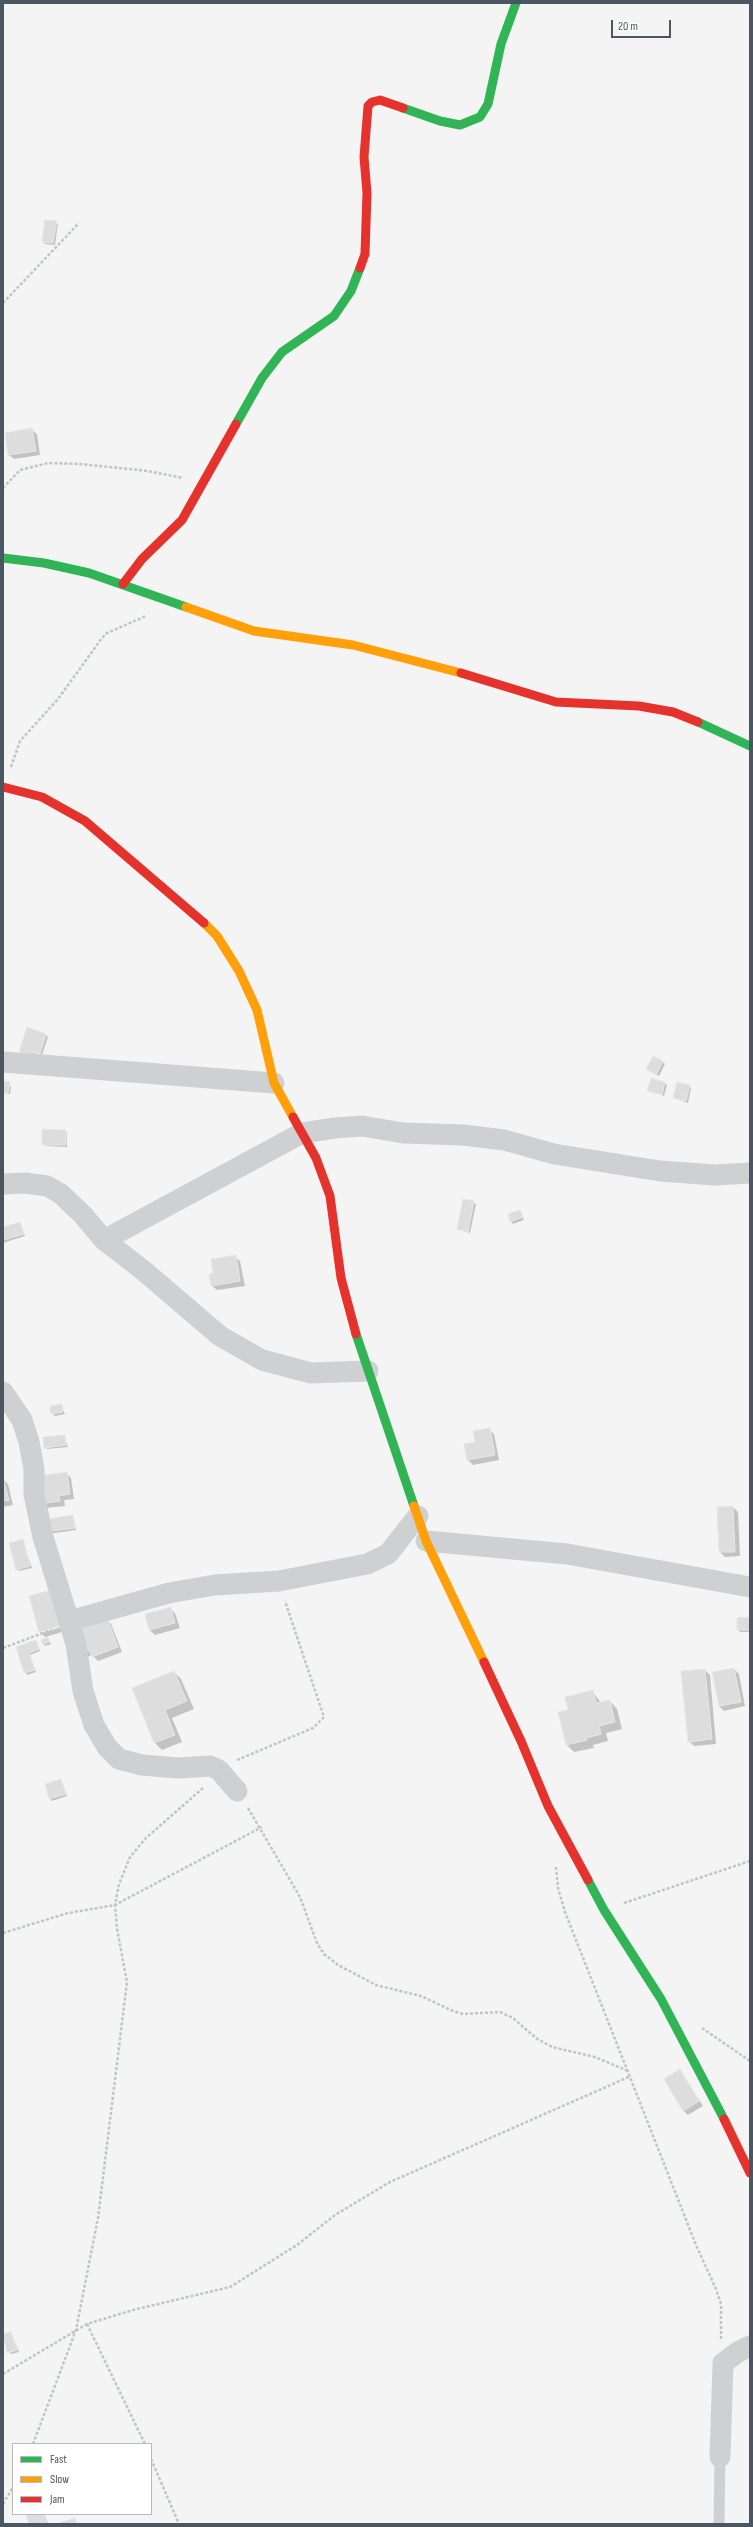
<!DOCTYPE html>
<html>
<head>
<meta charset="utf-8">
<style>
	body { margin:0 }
	#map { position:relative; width:753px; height:2527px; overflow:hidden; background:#f4f4f4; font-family:"Sofia Sans Condensed",sans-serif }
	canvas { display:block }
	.frame { position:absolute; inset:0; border:4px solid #4a5661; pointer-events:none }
	.legend { position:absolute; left:12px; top:2443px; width:140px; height:72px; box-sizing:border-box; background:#fff; border:1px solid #b7bbc0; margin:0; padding:5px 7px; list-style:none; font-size:12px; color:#4a5661 }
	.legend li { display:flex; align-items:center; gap:8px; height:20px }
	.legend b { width:20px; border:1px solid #b7bbc0 }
	.scale { position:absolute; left:611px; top:20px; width:60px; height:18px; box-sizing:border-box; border:2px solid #4a5661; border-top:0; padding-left:5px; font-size:12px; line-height:14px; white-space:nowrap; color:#4a5661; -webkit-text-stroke:3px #fff; paint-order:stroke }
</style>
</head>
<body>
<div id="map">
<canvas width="753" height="2527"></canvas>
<div class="frame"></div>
<ul class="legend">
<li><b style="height:5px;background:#30b455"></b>Fast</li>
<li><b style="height:5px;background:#ff9f0a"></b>Slow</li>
<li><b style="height:5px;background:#e5322d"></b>Jam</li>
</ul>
<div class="scale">20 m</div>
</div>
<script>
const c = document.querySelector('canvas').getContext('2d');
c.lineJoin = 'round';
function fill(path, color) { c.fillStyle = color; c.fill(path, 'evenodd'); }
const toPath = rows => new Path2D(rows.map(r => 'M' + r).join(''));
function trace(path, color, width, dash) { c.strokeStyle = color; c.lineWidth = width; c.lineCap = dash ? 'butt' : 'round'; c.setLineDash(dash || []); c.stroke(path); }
fill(toPath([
	[56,222,58,224,55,245,45,244,43,242],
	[32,430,37,434,40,455,14,459,9,455],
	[46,1035,48,1037,42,1055,34,1053,33,1058,20,1052],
	[654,1057,665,1064,659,1076,650,1071],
	[3,1082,11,1086,10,1094,3,1093],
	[665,1083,667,1085,664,1096,648,1090],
	[689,1086,691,1088,688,1103,674,1098],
	[65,1131,67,1133,67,1147,46,1146,43,1144],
	[464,1200,476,1204,470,1233,458,1229],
	[520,1211,524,1220,513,1224,511,1221],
	[20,1223,25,1236,3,1243,3,1228],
	[235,1256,240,1261,245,1286,217,1290,212,1286,214,1274],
	[61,1405,65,1414,55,1416,52,1413],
	[489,1429,494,1434,499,1460,473,1465,468,1460,465,1445,476,1443],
	[64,1436,68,1447,47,1449,45,1447],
	[66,1473,71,1478,74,1499,64,1500,65,1506,46,1508,41,1503],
	[3,1479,8,1484,13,1505,3,1507],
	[733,1507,738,1512,740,1556,725,1557,720,1552],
	[73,1516,76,1530,47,1534],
	[22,1540,32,1568,19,1571,17,1569],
	[30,1597,42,1633,68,1625,69,1630,45,1637,40,1632],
	[170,1608,175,1613,180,1628,155,1635,150,1630,146,1615],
	[750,1618,750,1632,740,1632,738,1630,738,1619],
	[106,1619,111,1624,122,1652,98,1661,92,1655,87,1657,82,1652],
	[48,1639,51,1644,45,1646,42,1640],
	[36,1641,40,1651,30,1655,36,1672,27,1675,17,1647],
	[734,1669,739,1674,745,1706,724,1711,719,1706],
	[705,1670,710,1675,716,1744,694,1746,689,1741],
	[174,1672,181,1679,194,1709,172,1718,182,1742,162,1750,155,1743,133,1688],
	[593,1692,601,1703,610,1701,617,1709,622,1729,606,1733,608,1741,593,1745,594,1748,574,1752,567,1745,569,1710],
	[61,1780,67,1796,52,1801,50,1798],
	[680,2071,703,2106,688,2115,683,2110],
	[11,2333,19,2352,11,2354,3,2335],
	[27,2514,44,2514,48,2524,30,2524]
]), '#0003');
const building = toPath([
	[45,220,57,221,53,243,42,242,45,220],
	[32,428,36,451,8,455,5,433,32,428],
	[27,1027,46,1034,40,1054,32,1052,31,1056,19,1052,27,1027],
	[653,1056,663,1061,656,1075,646,1069,653,1056],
	[651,1078,665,1082,662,1095,647,1091,651,1078],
	[3,1081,10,1082,8,1093,3,1092,3,1081],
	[677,1082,690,1085,686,1101,673,1098,677,1082],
	[42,1129,66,1130,66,1145,42,1145,42,1129],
	[463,1199,474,1201,468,1232,457,1229,463,1199],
	[520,1210,523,1217,510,1222,508,1214,520,1210],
	[20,1222,24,1234,3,1240,3,1227,20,1222],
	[236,1255,240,1281,211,1286,209,1274,213,1273,211,1259,236,1255],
	[62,1404,63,1412,51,1414,50,1406,62,1404],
	[490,1428,495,1455,467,1460,464,1444,475,1442,473,1431,490,1428],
	[65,1435,66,1445,44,1448,43,1437,65,1435],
	[67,1472,70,1494,59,1496,60,1501,40,1504,36,1476,67,1472],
	[3,1478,9,1500,3,1501,3,1478],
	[733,1506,735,1552,719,1552,717,1507,733,1506],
	[73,1515,75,1528,44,1532,42,1520,73,1515],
	[23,1539,30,1566,16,1570,9,1543,23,1539],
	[55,1589,65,1625,39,1632,29,1596,55,1589],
	[171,1607,175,1623,149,1630,145,1614,171,1607],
	[750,1617,750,1630,737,1630,737,1618,750,1617],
	[107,1618,118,1647,92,1657,89,1650,81,1653,73,1630,107,1618],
	[48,1637,49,1642,42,1644,41,1640,48,1637],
	[36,1640,39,1649,29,1653,35,1670,24,1673,16,1647,36,1640],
	[734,1668,741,1702,719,1706,712,1672,734,1668],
	[705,1669,712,1739,688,1742,681,1671,705,1669],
	[174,1671,187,1701,165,1710,175,1735,154,1743,132,1688,174,1671],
	[593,1690,596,1703,610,1700,615,1722,599,1726,601,1734,586,1738,587,1740,566,1745,558,1712,568,1710,565,1697,593,1690],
	[61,1779,66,1794,49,1799,45,1784,61,1779],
	[680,2069,699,2101,683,2111,664,2079,680,2069],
	[11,2332,17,2350,7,2353,3,2334,11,2332],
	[26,2514,43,2514,46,2523,29,2524,26,2514],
	[75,2518,77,2524,56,2524,75,2518]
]);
fill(building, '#ddddde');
trace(building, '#e5e6e7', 1);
trace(toPath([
	[3,303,79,223],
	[3,488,20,470,48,463,80,464,148,471,183,478],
	[11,767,20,741,58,699,102,638,107,633,146,616],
	[3,1648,51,1630],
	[237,1760,313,1728,324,1717,285,1601],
	[248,1808,300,1897,317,1943,324,1954,338,1965,376,1985,421,1996,453,2011,463,2014,500,2012,513,2018,536,2038,552,2047,595,2057,628,2071],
	[556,1867,558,1888,565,1912,696,2245,716,2289,721,2304,721,2339],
	[624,1903,750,1861],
	[3,1933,68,1913,115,1905,262,1827],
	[702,2028,750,2061],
	[87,2324,145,2444],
	[3,2374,87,2324,133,2310,230,2287,297,2245,335,2215,390,2182,631,2076],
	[33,2444,76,2330,98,2218,127,1982,117,1929,115,1905,119,1884,130,1857,146,1838,203,1788],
	[151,2459,179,2524],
	[3,2504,13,2487]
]), '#bcc7c4', 2.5, [3, 2]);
trace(toPath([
	[719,2524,720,2457]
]), '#ced0d2', 11);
trace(toPath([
	[3,1062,274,1083],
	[3,1184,25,1183,47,1186,61,1194,83,1215,104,1240,144,1271,220,1336,262,1360,311,1373,368,1371],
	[104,1240,302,1133,335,1128,362,1126,403,1133,463,1135,504,1140,554,1154,660,1171,715,1175,750,1173],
	[3,1392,22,1420,29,1442,34,1469,34,1494,43,1537,76,1644,83,1691,94,1725,107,1747,119,1759,142,1765,178,1768,210,1766,219,1770,237,1791],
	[426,1541,567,1554,750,1587],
	[69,1621,169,1593,215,1585,279,1581,367,1564,388,1554,418,1516],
	[720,2457,723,2363,738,2352,750,2346]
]), '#ced0d2', 21);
trace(toPath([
	[403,108,440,121,460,125,480,117,488,104,501,44,516,3],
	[236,424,262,378,282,352,334,316,351,291,360,268],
	[3,558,44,563,89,573,186,607],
	[698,722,750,746],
	[356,1334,414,1506],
	[588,1880,604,1910,661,1999,724,2119]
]), '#30b455', 9);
trace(toPath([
	[186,607,254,631,353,645,461,673],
	[204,923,217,936,239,971,257,1010,274,1083,293,1117],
	[414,1506,426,1541,484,1662]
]), '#ff9f0a', 9);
trace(toPath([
	[360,268,365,254,367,193,364,157,368,106,372,102,380,100,403,108],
	[123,584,142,559,182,520,236,424],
	[461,673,556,702,639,706,673,712,698,722],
	[3,787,42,797,85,821,204,923],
	[293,1117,316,1158,330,1196,341,1278,356,1334],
	[484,1662,521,1741,548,1806,588,1880],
	[724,2119,750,2173]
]), '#e5322d', 9);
</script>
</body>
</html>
